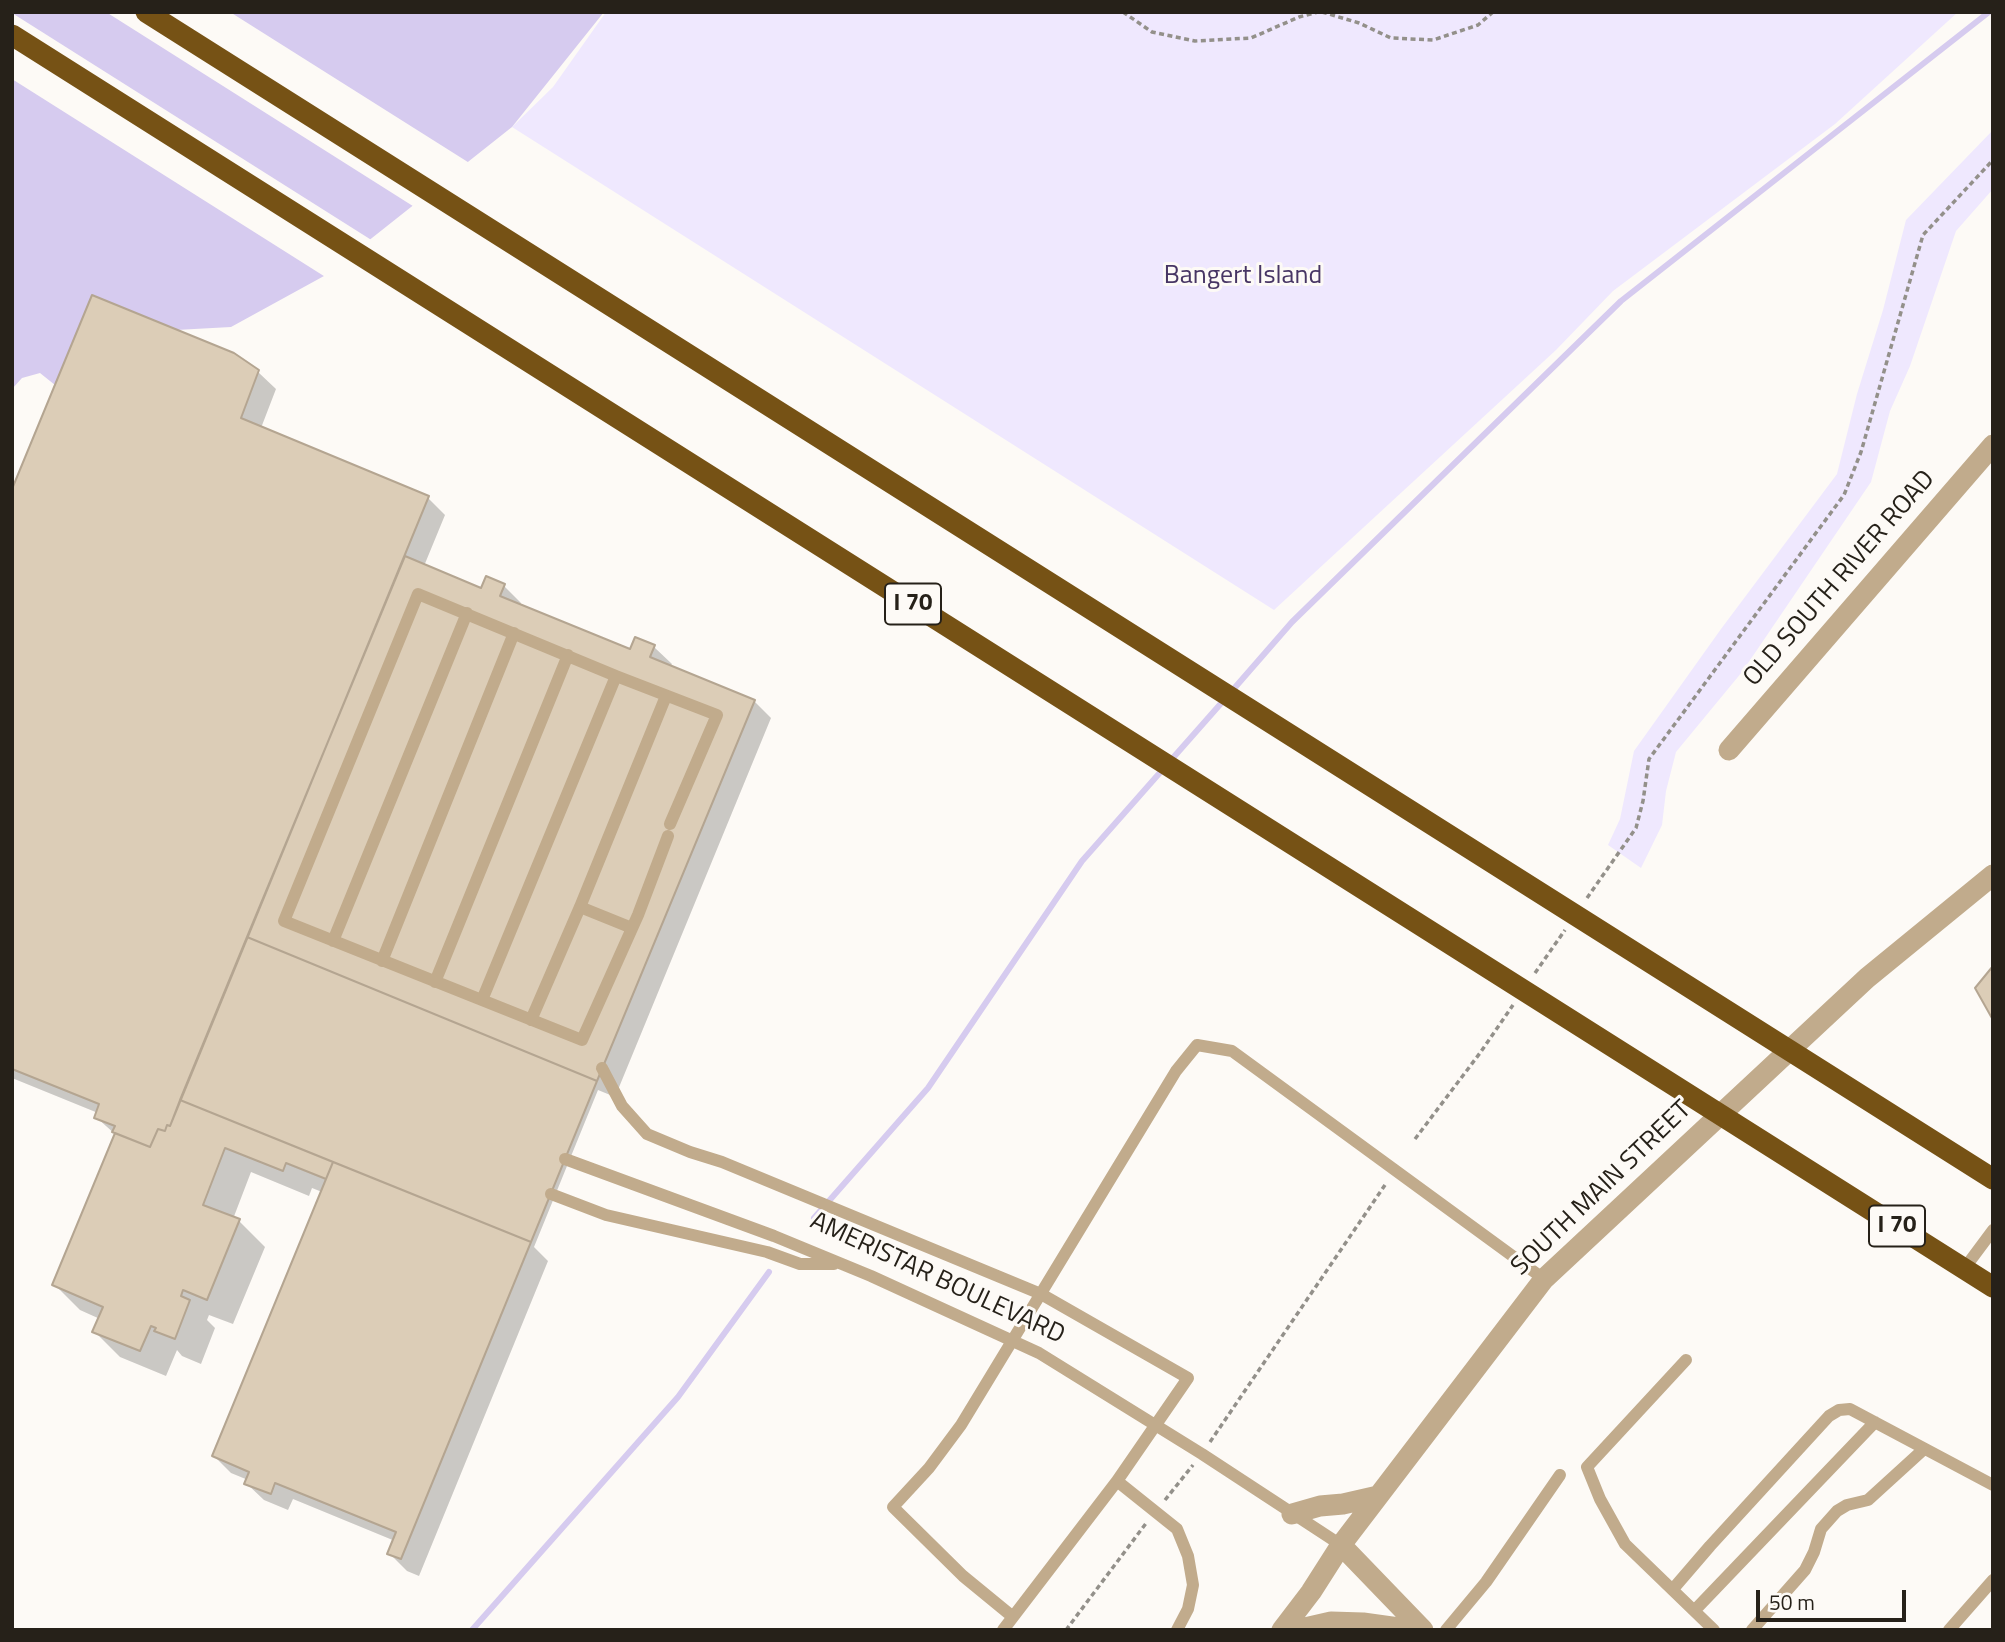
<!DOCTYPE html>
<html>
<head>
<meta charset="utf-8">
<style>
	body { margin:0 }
	#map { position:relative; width:2005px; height:1642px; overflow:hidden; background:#fdfaf6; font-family:"Titillium Web",sans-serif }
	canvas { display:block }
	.frame { position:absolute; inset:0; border:14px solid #262119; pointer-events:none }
	.scale { position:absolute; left:1756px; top:1590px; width:150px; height:32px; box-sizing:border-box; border:4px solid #262119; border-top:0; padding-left:9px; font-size:21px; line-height:24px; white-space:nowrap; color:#262119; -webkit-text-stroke:5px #fdfaf6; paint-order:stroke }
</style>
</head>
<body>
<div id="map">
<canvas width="2005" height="1642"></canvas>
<div class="frame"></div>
<div class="scale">50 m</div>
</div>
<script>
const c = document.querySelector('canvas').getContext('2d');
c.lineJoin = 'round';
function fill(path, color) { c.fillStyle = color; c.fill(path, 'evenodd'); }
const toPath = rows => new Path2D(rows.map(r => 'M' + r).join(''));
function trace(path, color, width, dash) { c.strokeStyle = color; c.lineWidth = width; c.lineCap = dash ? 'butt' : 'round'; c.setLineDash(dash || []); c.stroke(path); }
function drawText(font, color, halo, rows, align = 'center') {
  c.font = font + ' "Titillium Web",sans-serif'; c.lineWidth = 6; c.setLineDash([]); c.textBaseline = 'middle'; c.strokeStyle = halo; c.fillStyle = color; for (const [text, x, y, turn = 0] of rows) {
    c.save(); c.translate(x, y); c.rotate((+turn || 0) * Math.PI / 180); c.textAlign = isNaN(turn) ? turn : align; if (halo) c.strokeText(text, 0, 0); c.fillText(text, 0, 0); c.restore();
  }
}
fill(toPath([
	[606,12,1958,12,1835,124,1613,291,1556,350,1274,610,512,127,553,87],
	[1993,130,1993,189,1956,231,1910,366,1890,411,1871,482,1742,672,1676,752,1666,791,1662,825,1641,868,1608,845,1620,819,1634,751,1721,629,1837,474,1857,394,1883,310,1906,220]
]), '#efe8fe');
fill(toPath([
	[12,12,604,12,512,127,324,276,231,327,176,330,92,295,55,385,40,373,22,378,12,389]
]), '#d6cbef');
fill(toPath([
	[106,12,230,12,471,164,416,208],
	[12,13,373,241,327,278,12,79]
]), '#fdfaf6');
fill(toPath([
	[258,372,276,389,261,428,428,498,445,515,424,566,482,590,504,586,521,603,520,606,631,652,654,647,672,664,670,667,754,701,771,718,615,1097,598,1090,534,1247,548,1261,419,1576,407,1571,389,1553,395,1541,293,1499,288,1510,264,1500,246,1483,248,1480,231,1473,214,1456,322,1192,312,1188,309,1196,251,1172,233,1219,239,1221,265,1247,233,1324,209,1315,207,1320,215,1328,201,1364,182,1356,177,1350,166,1376,120,1357,94,1331,100,1319,80,1310,54,1284,116,1135,96,1117,98,1113,12,1078,12,494]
]), '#0003');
trace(toPath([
	[1231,692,1292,622,1621,301,1989,12],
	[814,1218,928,1088,1082,861,1224,700],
	[472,1630,678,1397,769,1272]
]), '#d6cbef', 6);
const building = toPath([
	[92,295,234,353,259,370,241,418,429,496,170,1126,167,1125,165,1131,158,1129,150,1147,112,1132,115,1126,94,1118,99,1104,12,1069,12,489,92,295],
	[405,556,481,588,486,576,505,584,500,596,630,649,635,637,655,645,650,657,755,700,597,1081,247,937,405,556],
	[247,937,597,1081,531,1242,180,1100,247,937],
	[1993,966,1993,1020,1975,988,1993,966],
	[180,1100,333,1162,326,1179,286,1163,283,1171,225,1148,203,1205,240,1219,207,1300,183,1290,181,1296,190,1300,175,1339,154,1331,156,1328,151,1326,140,1351,92,1332,103,1307,52,1285,115,1133,150,1147,158,1129,165,1131,167,1125,170,1126,180,1100],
	[333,1162,531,1242,401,1559,387,1554,396,1532,275,1483,271,1494,244,1484,249,1472,212,1456,333,1162]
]);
fill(building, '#dccdb7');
trace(building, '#b4a591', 2);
trace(toPath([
	[1123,12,1152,32,1195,41,1251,38,1299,17,1318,12],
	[1322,12,1359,23,1391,38,1433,40,1478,25,1493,12],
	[1587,898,1636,828,1643,801,1649,759,1844,495,1861,452,1923,235,1993,160],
	[1535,973,1565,930],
	[1415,1139,1480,1053,1513,1005],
	[1210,1442,1385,1185],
	[1165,1500,1193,1465],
	[1066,1630,1147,1522]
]), '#93908a', 3.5, [5, 3.5]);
trace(toPath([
	[668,836,638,915,582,1040,284,921,418,594,616,676,717,715,670,824],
	[580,907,632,928],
	[333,941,467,613],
	[382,961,514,633],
	[435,982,568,655],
	[482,1000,616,676],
	[531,1020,580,907,666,696],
	[602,1068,622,1106,647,1134,690,1152,722,1162,1041,1294,1188,1378,1117,1481,1003,1630],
	[565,1159,774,1236,871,1276,1039,1353,1202,1454,1341,1545],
	[551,1194,606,1215,767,1252,800,1264,834,1264],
	[1964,1269,1993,1230],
	[1686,1360,1587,1467,1600,1499,1625,1544,1714,1630],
	[1117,1481,1177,1529,1188,1556,1193,1585,1188,1609,1177,1630],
	[1673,1589,1710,1546,1829,1416,1839,1410,1850,1409,1993,1485],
	[1695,1610,1875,1422],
	[1013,1617,963,1576,893,1507,929,1468,961,1425,1176,1071,1197,1045,1232,1051,1544,1279],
	[1446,1630,1486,1582,1560,1475],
	[1752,1630,1805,1570,1814,1552,1821,1529,1837,1511,1847,1505,1868,1500,1924,1449],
	[1949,1630,1993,1580]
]), '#c1ab8c', 12);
trace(toPath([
	[1729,750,1993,445]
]), '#c1ab8c', 21);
trace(toPath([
	[1292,1514,1320,1506,1343,1504,1378,1496],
	[1341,1545,1423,1630],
	[1282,1630,1311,1592,1341,1545,1544,1279,1867,978,1993,875],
	[1296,1630,1331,1622,1363,1623,1413,1630]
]), '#c1ab8c', 21);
trace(toPath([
	[146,12,1993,1179],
	[12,35,1993,1287]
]), '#765215', 21);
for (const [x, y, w] of [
	[913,604,56],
	[1897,1226,56]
]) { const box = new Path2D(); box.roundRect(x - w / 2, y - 20.5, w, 41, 5); c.fillStyle = '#fdfaf6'; c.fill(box); trace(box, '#262119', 2); }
drawText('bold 24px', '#262119', null, [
	["I 70",913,604],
	["I 70",1897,1226]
]);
drawText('26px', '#473564', '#fdfaf6', [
	["Bangert Island",1243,277]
]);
drawText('26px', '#262119', '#fdfaf6', [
	["OLD SOUTH RIVER ROAD",1840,579,-49],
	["SOUTH MAIN STREET",1602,1189,-44],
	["AMERISTAR BOULEVARD",937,1279,25]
]);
</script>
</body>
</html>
